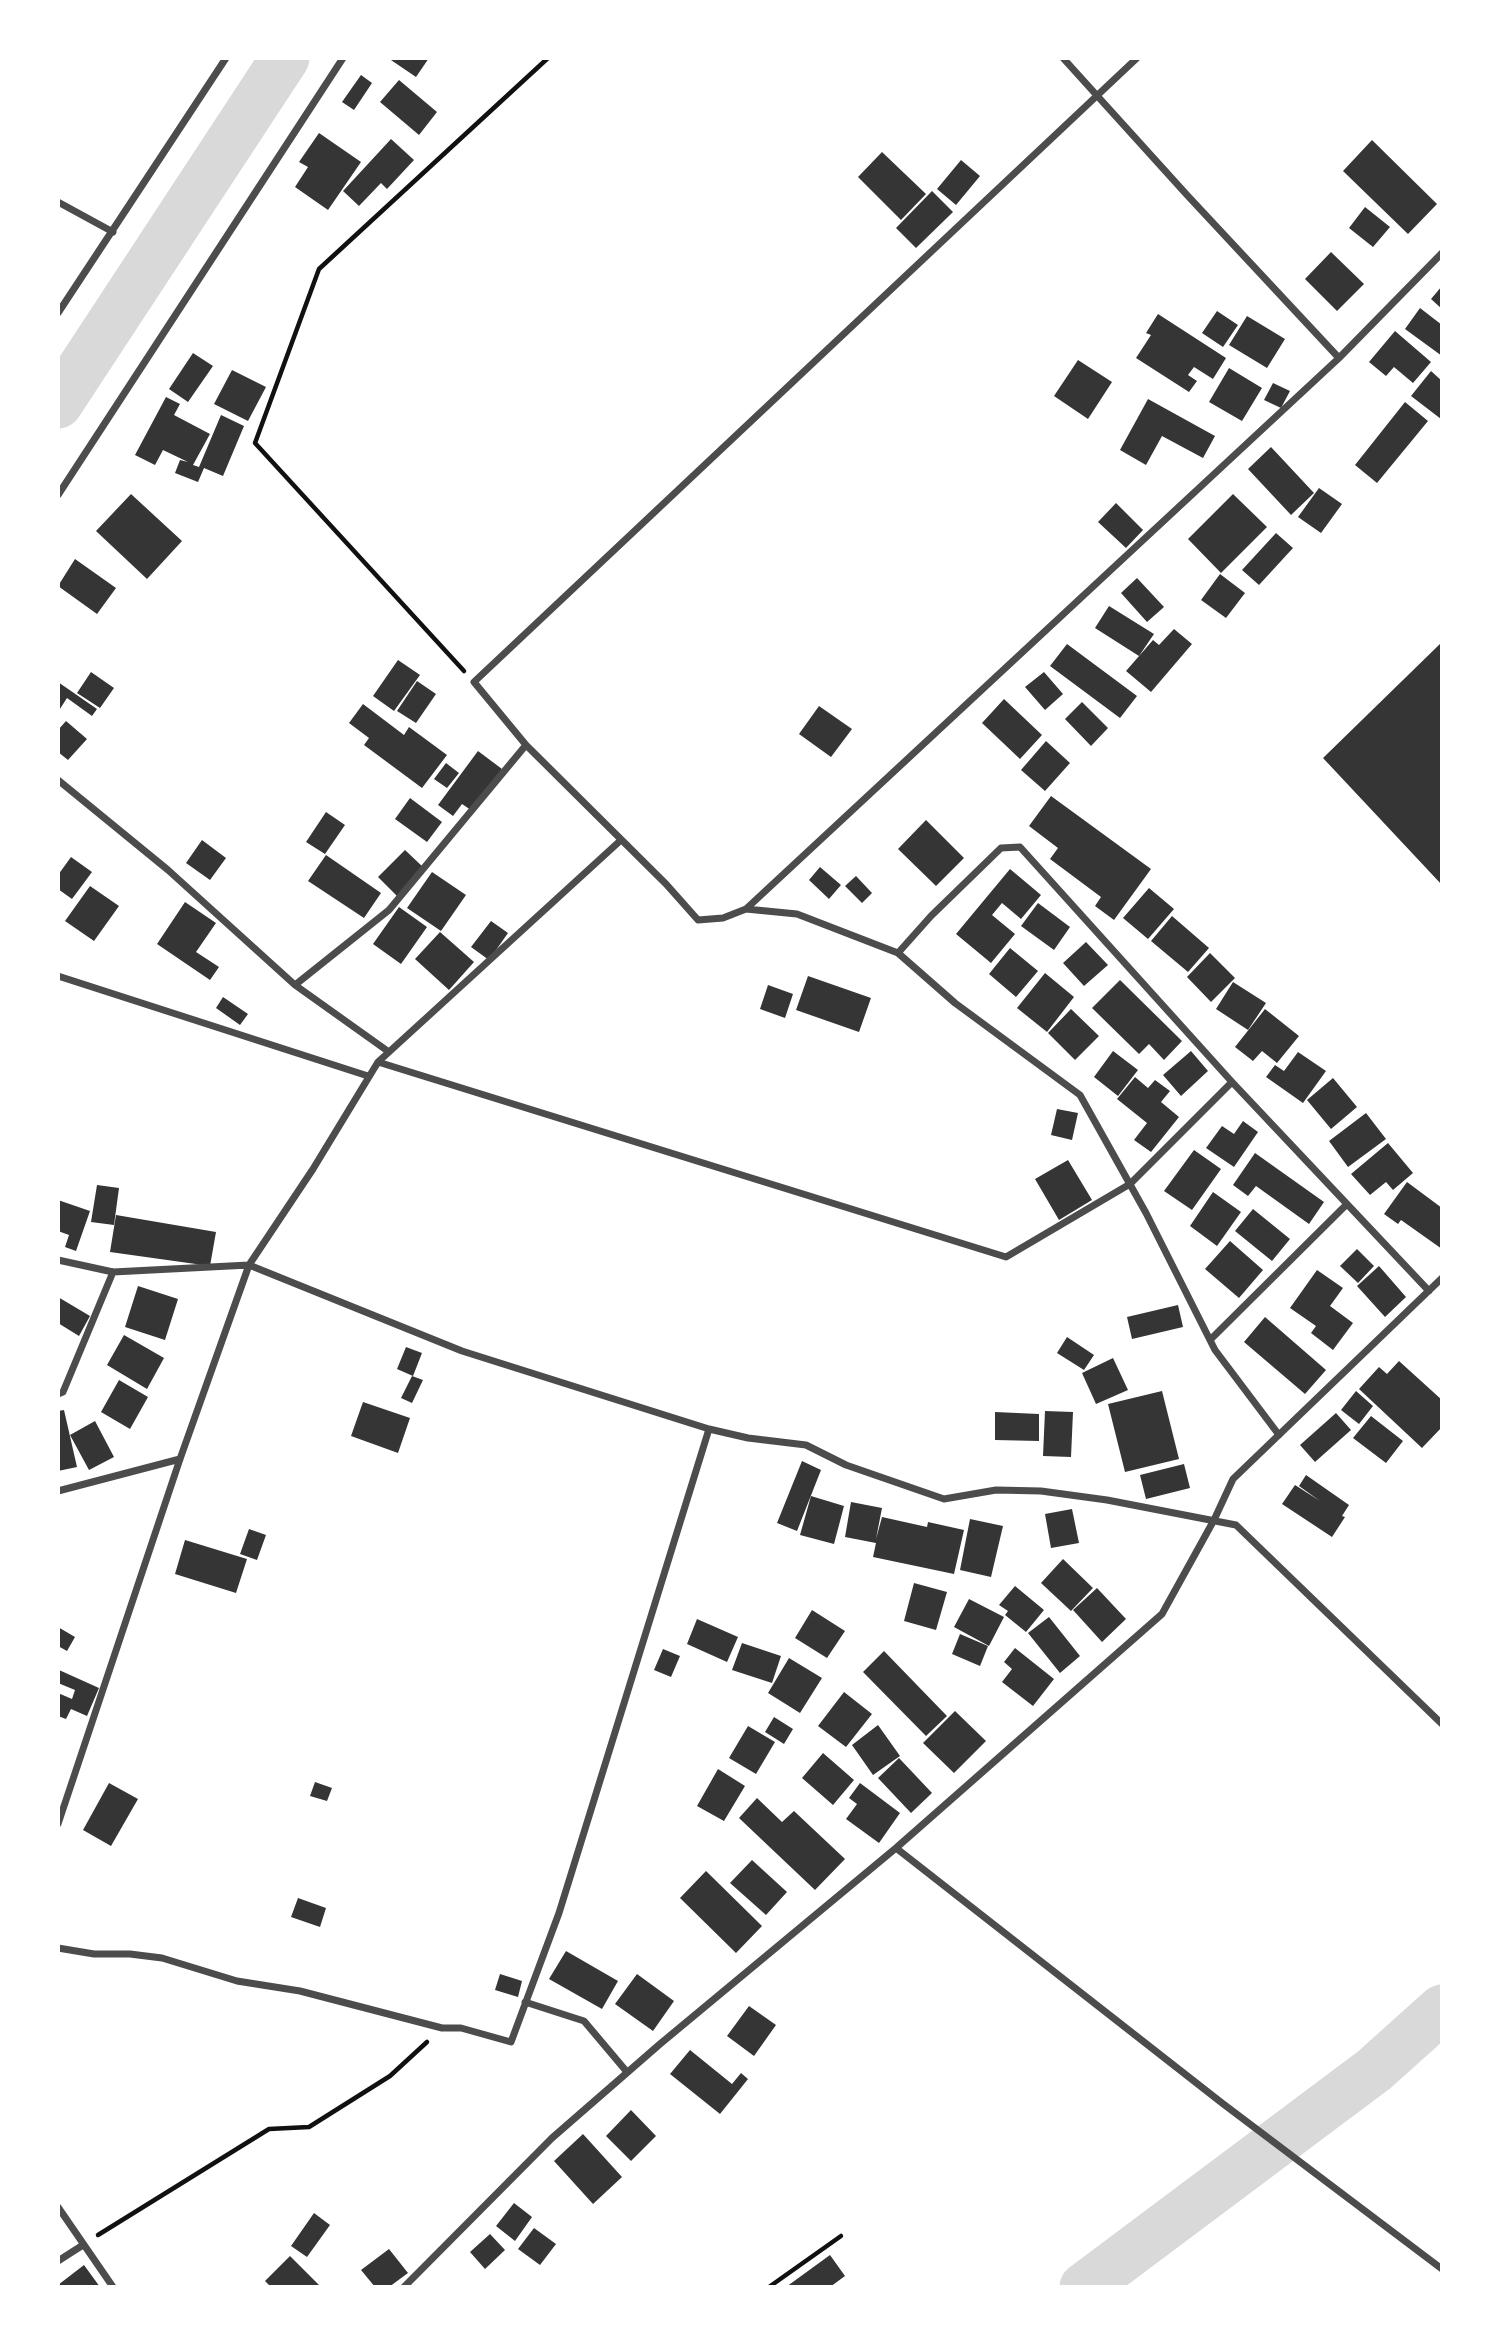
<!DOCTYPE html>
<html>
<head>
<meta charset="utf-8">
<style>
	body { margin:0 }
	#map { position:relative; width:1500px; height:2345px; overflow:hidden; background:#fff; font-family:"Public Sans",sans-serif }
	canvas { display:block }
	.frame { position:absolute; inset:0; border:60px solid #fff; pointer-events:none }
</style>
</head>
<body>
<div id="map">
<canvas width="1500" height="2345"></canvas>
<div class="frame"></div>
</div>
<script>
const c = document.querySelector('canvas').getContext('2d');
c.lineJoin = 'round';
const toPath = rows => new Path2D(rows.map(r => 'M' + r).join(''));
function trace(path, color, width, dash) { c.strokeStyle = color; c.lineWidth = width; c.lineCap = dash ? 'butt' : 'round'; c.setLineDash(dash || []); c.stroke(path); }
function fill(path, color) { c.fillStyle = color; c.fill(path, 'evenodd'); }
trace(toPath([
	[58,404,285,58],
	[1084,2287,1374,2070,1442,2009]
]), '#d9d9d9', 49);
fill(toPath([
	[388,58,429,58,416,77],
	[361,75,372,83,354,110,342,102],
	[399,80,437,112,419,135,380,102],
	[319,133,361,162,328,210,295,187,308,167,299,162],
	[391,139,414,160,387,189,381,183,359,206,343,191],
	[1372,140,1437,204,1408,234,1343,171],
	[882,152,926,194,901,220,858,177],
	[961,160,980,176,956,205,937,189],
	[932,191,953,212,916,248,896,228],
	[1365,207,1390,227,1373,247,1349,228],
	[1331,252,1364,284,1337,311,1305,279],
	[1442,286,1442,309,1431,299],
	[1420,308,1442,325,1442,356,1405,329],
	[1217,311,1238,325,1223,347,1202,333],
	[1158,314,1226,358,1213,379,1194,367,1188,375,1197,381,1189,392,1136,358,1151,335,1146,333],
	[1247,316,1285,339,1267,368,1229,345],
	[1395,331,1431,362,1413,383,1394,367,1386,376,1369,362],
	[193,353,213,366,188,402,169,389],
	[1078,360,1112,382,1088,419,1054,396],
	[1229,368,1262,388,1242,421,1209,402],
	[232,370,266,387,248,421,214,404],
	[1431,371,1442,381,1441,419,1411,396],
	[1273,383,1290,391,1281,408,1264,400],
	[166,397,180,404,174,415,210,434,193,465,199,467,221,415,244,426,223,476,204,468,198,482,175,473,180,460,188,462,163,450,155,465,135,455],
	[1148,399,1215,436,1203,458,1162,436,1146,465,1120,450],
	[1405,402,1428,421,1377,483,1355,465],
	[1271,447,1314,493,1291,515,1248,469],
	[1319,488,1342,504,1321,533,1298,517],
	[131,494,182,541,147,579,96,531],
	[1233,494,1267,527,1221,573,1188,539],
	[1116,503,1143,530,1126,548,1098,522],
	[1276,533,1293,548,1259,585,1242,570],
	[75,559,116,588,97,614,58,586],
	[1220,574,1245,593,1226,618,1201,600],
	[1137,578,1164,607,1147,622,1121,593],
	[1109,606,1154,634,1139,656,1095,628],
	[1174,629,1192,644,1151,692,1126,671,1153,640,1159,645],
	[1442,642,1442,885,1323,758],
	[1067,644,1137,696,1120,718,1050,666],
	[398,660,420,675,394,711,373,696],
	[91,672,114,688,100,708,77,693],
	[1044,672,1063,694,1045,710,1025,687],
	[417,681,436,694,416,723,397,711],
	[58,682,97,709,92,716,67,698,58,712],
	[1004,699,1042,735,1020,759,982,723],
	[1082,702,1108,728,1091,746,1065,719],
	[363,704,404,735,409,727,447,755,422,788,364,745,369,738,349,723],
	[819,706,852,729,831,757,799,734],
	[66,721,87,739,68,760,58,752,58,730],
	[1046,741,1070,763,1045,791,1021,770],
	[478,751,502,769,471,810,462,804,453,816,438,805],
	[446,763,459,773,447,788,434,779],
	[1051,796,1151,869,1114,920,1095,906,1101,897,1050,859,1058,848,1029,826],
	[410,798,442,822,427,842,395,819],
	[326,812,345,825,325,854,306,842],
	[926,820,964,858,936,886,898,849],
	[202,840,226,858,210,880,186,863],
	[405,850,424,868,397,896,378,877],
	[326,855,381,893,364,918,308,881],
	[71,857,92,872,72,899,58,889,58,875],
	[820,867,841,885,829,899,809,880],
	[1010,869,1041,895,1021,919,1002,903,992,915,1015,934,991,963,956,934],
	[432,872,466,895,441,931,407,908],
	[856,876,872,893,862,903,845,886],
	[90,886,119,906,94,941,65,921],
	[1149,888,1174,909,1148,939,1123,918],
	[185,902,216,923,196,952,219,967,210,980,157,944],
	[1038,903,1070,927,1054,950,1021,926],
	[399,907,427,927,401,964,373,944],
	[1172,916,1209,948,1188,972,1151,941],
	[491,921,508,933,489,960,471,947],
	[440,932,474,962,449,990,415,959],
	[1086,942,1108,965,1084,986,1063,963],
	[1010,948,1038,971,1016,997,989,974],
	[1210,953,1235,978,1211,1002,1187,977],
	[1045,973,1074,997,1047,1032,1017,1008],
	[808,976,871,998,859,1032,796,1010],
	[1120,980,1182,1041,1164,1060,1149,1044,1139,1054,1092,1008],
	[1233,982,1266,1003,1248,1030,1216,1009],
	[768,985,793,994,785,1018,760,1009],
	[223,997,248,1014,240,1025,216,1008],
	[1071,1009,1099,1036,1075,1060,1048,1033],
	[1265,1009,1299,1036,1277,1063,1262,1051,1253,1061,1235,1047],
	[1113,1051,1138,1070,1118,1096,1094,1077],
	[1191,1051,1208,1071,1181,1096,1163,1075],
	[1298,1052,1326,1071,1303,1103,1266,1077,1275,1065,1284,1071],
	[1135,1077,1148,1088,1155,1080,1170,1091,1161,1102,1179,1117,1151,1152,1134,1140,1147,1123,1117,1099],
	[1333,1078,1357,1107,1331,1129,1307,1100],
	[1057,1109,1078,1113,1072,1140,1051,1135],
	[1366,1113,1386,1139,1348,1167,1329,1141],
	[1243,1121,1258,1132,1234,1167,1206,1148,1222,1126,1234,1134],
	[1388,1143,1413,1173,1393,1190,1386,1182,1370,1195,1351,1174],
	[1194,1150,1221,1169,1192,1210,1164,1191],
	[1255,1153,1324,1202,1309,1224,1256,1186,1248,1196,1233,1185],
	[1068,1160,1092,1200,1059,1220,1035,1179],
	[1407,1182,1442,1208,1442,1249,1401,1220,1398,1224,1384,1214],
	[97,1185,119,1188,114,1225,91,1222],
	[1213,1192,1241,1212,1217,1246,1190,1226],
	[58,1200,90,1211,76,1251,65,1247,69,1235,58,1231],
	[1253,1209,1290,1239,1272,1261,1235,1231],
	[116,1215,216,1232,210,1266,110,1252],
	[1230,1241,1263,1270,1239,1298,1205,1269],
	[1357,1249,1374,1266,1358,1283,1340,1266],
	[1379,1266,1406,1297,1385,1317,1357,1286],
	[1317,1270,1343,1288,1330,1306,1353,1323,1333,1350,1311,1333,1316,1326,1290,1308],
	[138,1286,178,1299,165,1340,125,1327],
	[58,1297,90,1316,79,1336,58,1323],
	[1178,1305,1183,1327,1132,1339,1127,1317],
	[1265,1317,1326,1370,1305,1394,1244,1342],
	[124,1335,164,1358,147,1389,107,1365],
	[1067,1337,1094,1355,1084,1370,1057,1353],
	[406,1347,422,1353,413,1376,397,1369],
	[1113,1358,1128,1390,1096,1404,1082,1373],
	[1399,1361,1442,1400,1442,1427,1422,1448,1359,1389,1379,1367,1387,1374],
	[412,1376,423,1380,412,1403,401,1398],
	[119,1380,148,1397,130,1429,101,1412],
	[1162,1391,1179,1459,1125,1472,1108,1404],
	[1356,1391,1373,1406,1359,1424,1341,1410],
	[363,1402,410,1418,398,1453,351,1436],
	[64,1410,77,1467,58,1471,58,1411],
	[1045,1411,1073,1412,1071,1457,1043,1456],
	[995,1412,1039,1414,1039,1441,995,1440],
	[1336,1413,1351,1430,1315,1462,1300,1445],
	[1371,1416,1403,1441,1386,1463,1353,1438],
	[95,1421,114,1457,89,1470,70,1435],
	[802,1461,821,1470,797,1531,777,1523],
	[1184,1464,1190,1488,1146,1499,1140,1475],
	[1306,1475,1349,1505,1342,1516,1345,1517,1332,1537,1282,1504,1295,1485,1320,1501,1299,1486],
	[811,1496,844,1506,834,1544,800,1535],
	[851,1502,882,1508,876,1539,882,1517,927,1527,928,1522,964,1530,954,1574,873,1557,876,1543,845,1537],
	[1072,1509,1079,1543,1051,1548,1045,1514],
	[970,1519,1003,1526,991,1577,960,1570],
	[249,1529,266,1535,257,1560,240,1554],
	[185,1540,247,1559,236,1593,175,1574],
	[1063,1559,1093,1588,1071,1611,1041,1583],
	[914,1583,947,1592,936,1630,904,1621],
	[1015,1586,1044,1610,1026,1632,1005,1615,1008,1611,999,1605],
	[1097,1588,1126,1619,1102,1642,1073,1610],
	[969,1599,1004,1617,989,1646,954,1627],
	[812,1610,845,1631,827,1658,795,1638],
	[1049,1617,1080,1656,1060,1673,1028,1633],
	[697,1619,738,1637,727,1662,687,1644],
	[58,1627,75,1637,67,1651,58,1646],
	[960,1634,988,1646,980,1666,952,1654],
	[742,1643,781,1656,772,1683,732,1670],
	[1015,1648,1054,1679,1033,1706,1002,1682,1012,1669,1004,1662],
	[663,1649,680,1656,671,1677,654,1670],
	[884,1651,947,1716,926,1736,863,1672],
	[789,1658,822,1678,800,1713,768,1693],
	[59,1670,99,1688,87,1716,71,1709,66,1719,58,1716,58,1693,72,1699,75,1690,58,1683],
	[844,1692,872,1714,846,1747,818,1726],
	[955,1711,986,1741,954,1773,923,1743],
	[774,1717,793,1729,784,1744,765,1732],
	[878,1725,900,1756,873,1775,852,1745],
	[748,1726,775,1742,756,1774,729,1758],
	[823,1753,854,1780,833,1805,802,1778],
	[899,1758,932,1793,911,1813,878,1778],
	[718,1769,745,1786,724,1821,697,1806],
	[315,1782,332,1788,327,1801,310,1796],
	[109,1783,138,1799,111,1846,83,1830],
	[860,1783,900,1813,879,1843,846,1819,857,1804,849,1798],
	[757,1798,782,1822,794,1811,845,1859,815,1890,739,1818],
	[752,1860,787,1892,766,1915,730,1883],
	[706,1871,762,1926,736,1953,680,1898],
	[298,1898,326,1908,320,1927,291,1917],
	[566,1951,618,1981,602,2009,549,1979],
	[500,1974,522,1981,518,1997,495,1990],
	[637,1974,674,2001,653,2031,615,2004],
	[749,2006,776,2025,754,2056,727,2036],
	[690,2050,732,2084,741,2073,748,2079,720,2114,670,2074],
	[631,2110,656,2136,631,2161,606,2136],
	[583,2134,622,2177,593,2204,554,2161],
	[514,2203,532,2217,515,2241,496,2226],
	[314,2213,330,2225,307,2257,291,2246],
	[534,2228,556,2244,540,2265,518,2249],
	[490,2234,505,2250,485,2269,470,2252],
	[389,2249,408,2273,389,2287,375,2287,361,2270],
	[830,2255,845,2276,830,2287,786,2287],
	[290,2256,321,2287,271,2287,265,2281],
	[84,2265,100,2287,58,2287,58,2285]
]), '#353535');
trace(toPath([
	[464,671,255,443,319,269,548,58],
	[98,2235,269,2129,309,2127,390,2076,427,2042],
	[769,2287,841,2236]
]), '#111', 4.5);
trace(toPath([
	[1063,58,1187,195,1339,358],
	[1137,58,474,682,526,745,666,884,698,920,723,918,746,909,1339,358,1442,253],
	[58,202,113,232],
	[58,313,226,58],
	[58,495,343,58],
	[58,780,168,870,295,985,389,910,526,745],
	[746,909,797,914,898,953,955,1003,1080,1095,1146,1213,1215,1350,1279,1435],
	[898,953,931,916,1001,848,1020,847,1232,1082,1429,1291],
	[58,976,368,1076],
	[295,985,389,1052],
	[378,1062,1006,1257,1130,1184,1232,1082],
	[58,1260,113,1272,249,1265,462,1351,709,1429,748,1438,806,1445,846,1465,944,1499,996,1490,1041,1491,1107,1500,1236,1525,1442,1724],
	[1210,1340,1346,1205],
	[58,1394,63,1392,113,1272],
	[58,1491,180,1459],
	[58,1824,180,1459,249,1265,313,1169,378,1062,621,840],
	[896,1848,1222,2103,1442,2269],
	[58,1948,94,1954,130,1954,162,1958,237,1981,300,1991,442,2028,461,2028,511,2042,559,1913,709,1429],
	[525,2002,584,2021,627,2072],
	[58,2207,113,2287],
	[58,2261,83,2245],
	[404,2287,552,2138,660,2044,896,1848,1162,1614,1214,1520,1233,1479,1442,1278]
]), '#4c4c4c', 7);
</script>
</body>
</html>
